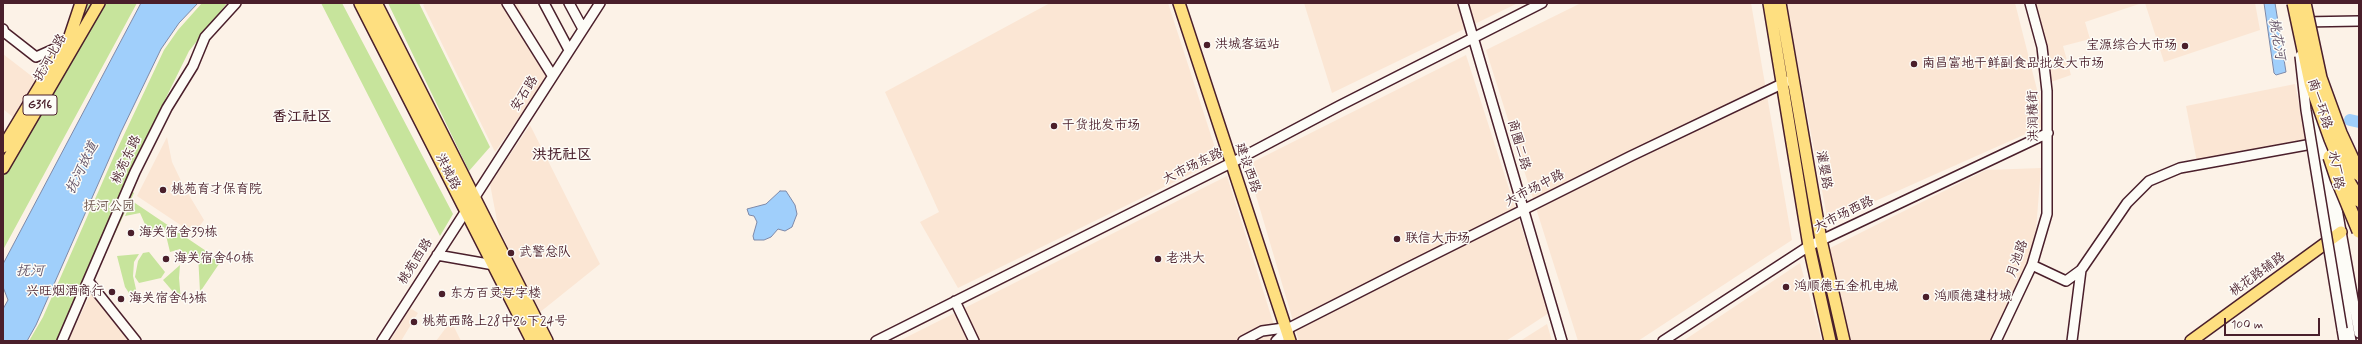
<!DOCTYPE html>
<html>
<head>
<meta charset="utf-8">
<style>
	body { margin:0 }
	#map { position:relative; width:2362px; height:344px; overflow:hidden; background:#fcf2e7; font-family:Mynerve,sans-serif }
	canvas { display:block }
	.frame { position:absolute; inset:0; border:4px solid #4a1f2b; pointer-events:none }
	.scale { position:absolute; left:2224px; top:318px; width:96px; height:18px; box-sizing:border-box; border:2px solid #4a1f2b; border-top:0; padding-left:5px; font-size:12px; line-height:14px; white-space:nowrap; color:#4a1f2b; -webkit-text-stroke:3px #fdfcf7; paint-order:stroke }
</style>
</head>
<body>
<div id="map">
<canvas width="2362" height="344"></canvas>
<div class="frame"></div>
<div class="scale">100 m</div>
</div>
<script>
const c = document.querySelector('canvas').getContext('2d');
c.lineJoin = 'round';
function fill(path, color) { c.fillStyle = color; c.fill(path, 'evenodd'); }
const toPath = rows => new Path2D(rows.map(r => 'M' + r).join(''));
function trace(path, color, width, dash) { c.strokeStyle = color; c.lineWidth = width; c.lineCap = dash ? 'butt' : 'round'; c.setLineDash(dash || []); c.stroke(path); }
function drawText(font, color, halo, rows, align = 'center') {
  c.font = font + ' Mynerve,"LXGW WenKai TC",sans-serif'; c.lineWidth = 3; c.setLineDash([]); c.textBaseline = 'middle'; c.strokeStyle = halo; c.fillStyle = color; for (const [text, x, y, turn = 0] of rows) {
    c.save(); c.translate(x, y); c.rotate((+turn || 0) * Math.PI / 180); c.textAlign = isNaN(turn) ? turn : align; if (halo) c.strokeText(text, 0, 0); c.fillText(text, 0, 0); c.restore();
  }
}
fill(toPath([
	[426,3,517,3,552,71,495,152,423,5],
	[1050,3,1168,3,1219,160,958,288,920,222,939,212,885,92],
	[1304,3,1518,3,1332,93],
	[1581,3,1751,3,1792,240,1638,341,1578,341,1486,50],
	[1786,3,2015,3,2046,125,1828,222],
	[2030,3,2142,3,2085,22,2090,39,2063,46,2071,75,2051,82],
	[2145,3,2255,3,2260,30,2164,62],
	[3,54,38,81,14,118,3,109],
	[1466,55,1549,313,1506,341,1299,341,1247,165],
	[2295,84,2306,140,2197,162,2186,106],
	[530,125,600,264,539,313,498,226,490,184],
	[167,137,172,162,183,185,204,220,194,234,137,196],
	[2041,168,2034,254,1992,341,1851,341,1826,250,1986,170],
	[1227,176,1279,341,899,341],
	[1800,263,1822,341,1683,341],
	[92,291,132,341,68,341],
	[410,308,418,313,401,341,390,341],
	[451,321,461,341,436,341],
	[1547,324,1552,341,1520,341]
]), '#fbe6d4');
fill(toPath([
	[83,3,93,3,76,33],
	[106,3,137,3,3,250,3,175,47,96],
	[202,3,227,3,189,51,123,185,134,193,88,291,60,341,29,341,43,317,114,156,164,50,178,30],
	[321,3,342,3,453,214,440,236],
	[388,3,419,3,490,147,469,171],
	[132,201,221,261,200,292,198,254,182,255,180,249,170,252,164,227,148,231,140,213,125,216],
	[149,252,165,272,161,278,139,283,135,277,138,261,143,253],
	[139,254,134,262,133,276,138,298,133,299,125,287,117,256],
	[180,265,179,278,181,301,163,280]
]), '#c7e49c');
const water = toPath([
	[141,3,198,3,179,23,161,49,121,132,36,325,27,341,3,341,3,309,8,300,3,287,3,264,141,3],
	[2264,3,2275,3,2286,72,2276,75,2274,73,2264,3],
	[780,191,786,191,795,205,797,214,792,227,785,231,778,229,771,237,764,240,754,240,753,236,757,222,754,216,749,215,747,209,766,204,780,191]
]);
fill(water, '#a0cffb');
trace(water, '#7e89a8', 1);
trace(toPath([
	[2350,120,2359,122]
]), '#a0cffb', 12);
const minor = toPath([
	[507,3,552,75],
	[544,3,569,50],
	[569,3,583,29],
	[1463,3,1562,341],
	[2302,22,2359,21],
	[3,29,4,32,36,57,54,49],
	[2309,91,2351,341],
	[2324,133,2329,162],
	[2331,175,2359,333],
	[437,255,494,265],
	[2032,265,2066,281,2081,270],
	[89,282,136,341],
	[955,301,974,341],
	[2342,329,2344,341],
	[62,341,135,172,167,108,193,66,205,37,236,3],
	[382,341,600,3],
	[876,341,1235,161,1339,106,1542,3],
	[1243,341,1262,331,1291,327],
	[1276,341,1291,327,1405,269,1631,156,1788,81],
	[1663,341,1809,246,2048,133],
	[1996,341,2032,265,2047,214,2047,91,2042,47,2030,3],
	[2072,341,2081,270,2127,203,2149,181,2180,168,2312,144]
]);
const major = toPath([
	[1179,3,1290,341],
	[1769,3,1809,246,1830,341],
	[1780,3,1821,240,1844,341],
	[3,147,70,36,81,3],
	[3,168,99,3],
	[2191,341,2341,232]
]);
const highway = toPath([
	[361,3,533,341],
	[375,3,546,341]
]);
trace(minor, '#4a1f2b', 12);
trace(major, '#4a1f2b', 14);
trace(highway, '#4a1f2b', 16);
trace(minor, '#fdfcf7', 9);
trace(major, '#fedf80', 11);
trace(highway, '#fedf80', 13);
const minorBridge = toPath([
	[2300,56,2306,110,2342,329]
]);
const highwayBridge = toPath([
	[2294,3,2311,83,2331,139,2349,183,2359,200],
	[2304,3,2320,78,2340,133,2359,174],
	[2330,157,2337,178,2359,231]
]);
trace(minorBridge, '#4a1f2b', 12, []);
trace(highwayBridge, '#4a1f2b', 16, []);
trace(minorBridge, '#fdfcf7', 9);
trace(highwayBridge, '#fedf80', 13);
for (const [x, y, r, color] of [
	[1207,45,4,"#4a1f2b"],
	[2185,46,4,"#4a1f2b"],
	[1914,64,4,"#4a1f2b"],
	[1054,126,4,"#4a1f2b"],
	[163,190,4,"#4a1f2b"],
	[131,233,4,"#4a1f2b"],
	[1397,239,4,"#4a1f2b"],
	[511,253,4,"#4a1f2b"],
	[166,259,4,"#4a1f2b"],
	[1158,259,4,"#4a1f2b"],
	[1786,287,4,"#4a1f2b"],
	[112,292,4,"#4a1f2b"],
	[442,294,4,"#4a1f2b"],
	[1926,297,4,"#4a1f2b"],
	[121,299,4,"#4a1f2b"],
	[414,322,4,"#4a1f2b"]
]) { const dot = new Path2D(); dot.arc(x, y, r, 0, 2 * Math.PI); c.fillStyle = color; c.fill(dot); trace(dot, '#fdfcf7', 1.5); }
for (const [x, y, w] of [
	[40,105,34]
]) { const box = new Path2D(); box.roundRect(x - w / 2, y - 10, w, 20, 3); c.fillStyle = '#fdfcf7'; c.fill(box); trace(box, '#4a1f2b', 1); }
drawText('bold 12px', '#4a1f2b', null, [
	["G316",40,105]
]);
drawText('13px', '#4a1f2b', '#fdfcf7', [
	["洪城客运站",1215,45],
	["宝源综合大市场",2177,46,"right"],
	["南昌富地干鲜副食品批发大市场",1922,64],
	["干货批发市场",1062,126],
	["桃苑育才保育院",171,190],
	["海关宿舍39栋",139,233],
	["联信大市场",1405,239],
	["武警总队",519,253],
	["海关宿舍40栋",174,259],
	["老洪大",1166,259],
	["鸿顺德五金机电城",1794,287],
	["兴旺烟酒商行",104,292,"right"],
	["东方百灵写字楼",450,294],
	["鸿顺德建材城",1934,297],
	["海关宿舍43栋",129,299],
	["桃苑西路上28中26下24号",422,322]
], 'left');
drawText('13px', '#4a1f2b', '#fdfcf7', [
	["抚河北路",51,58,-60],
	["安石路",525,94,-57],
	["南一环路",2319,104,72],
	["洪润横街",2034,116,-91],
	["商圈二路",1518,145,74],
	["桃苑东路",127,160,-65],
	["大市场东路",1193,167,-26],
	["建设西路",1247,168,71],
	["灌婴路",1823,170,80],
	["水厂路",2335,170,80],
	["洪城路",447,172,63],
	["大市场中路",1535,189,-27],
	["大市场西路",1844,215,-26],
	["月池路",2018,259,-70],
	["桃苑西路",416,262,-57],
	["桃花路辅路",2258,275,-36]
]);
drawText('13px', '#695047', '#fdfcf7', [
	["抚河公园",109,207]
]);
drawText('italic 14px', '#645469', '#fdfcf7', [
	["桃花河",2276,39,80],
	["抚河故道",83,168,-64],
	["抚河",30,272]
]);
drawText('bold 15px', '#4a1f2b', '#fdfcf7', [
	["香江社区",302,118],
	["洪抚社区",562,156]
]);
</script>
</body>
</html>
